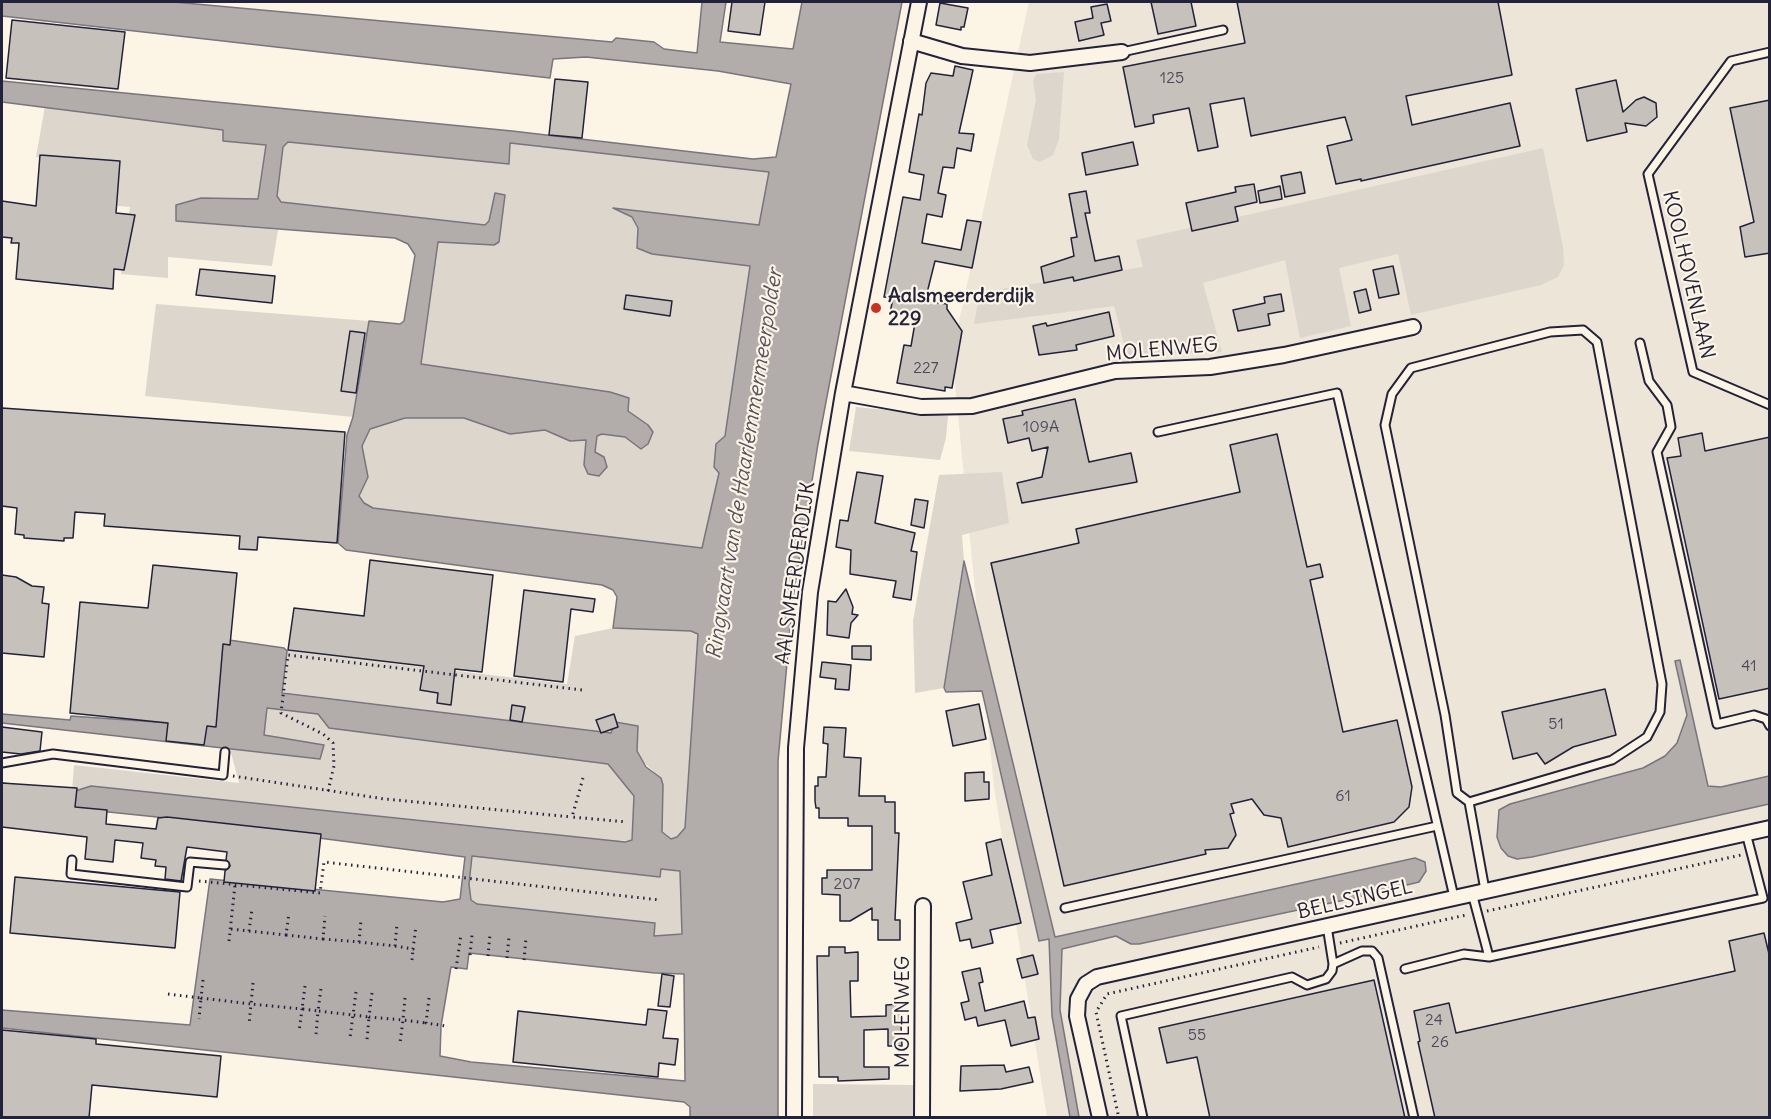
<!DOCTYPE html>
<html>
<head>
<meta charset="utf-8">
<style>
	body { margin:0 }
	#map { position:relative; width:1771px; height:1119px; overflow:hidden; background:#fcf5e5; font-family:Delius,sans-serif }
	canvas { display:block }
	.frame { position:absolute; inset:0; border:3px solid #22223b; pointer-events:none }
</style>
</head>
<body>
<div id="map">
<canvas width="1771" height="1119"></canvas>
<div class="frame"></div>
</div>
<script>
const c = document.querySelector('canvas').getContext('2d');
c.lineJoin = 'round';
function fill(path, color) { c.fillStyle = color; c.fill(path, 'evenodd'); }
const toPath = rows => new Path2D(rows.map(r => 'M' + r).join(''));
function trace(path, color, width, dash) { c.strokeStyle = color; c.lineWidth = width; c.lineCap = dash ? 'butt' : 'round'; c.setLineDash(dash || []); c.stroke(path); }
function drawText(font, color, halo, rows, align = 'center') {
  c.font = font + ' Delius,sans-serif'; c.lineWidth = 4.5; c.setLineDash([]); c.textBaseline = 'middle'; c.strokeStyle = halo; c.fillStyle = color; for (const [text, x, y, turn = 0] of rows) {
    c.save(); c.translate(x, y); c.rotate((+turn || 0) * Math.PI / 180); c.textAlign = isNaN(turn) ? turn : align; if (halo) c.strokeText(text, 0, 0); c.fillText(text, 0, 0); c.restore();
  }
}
fill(toPath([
	[1029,2,1769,2,1769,1117,1047,1117,994,787,952,353]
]), '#ece5d8');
fill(toPath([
	[1064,72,1059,139,1053,155,1040,162,1033,159,1027,145,1036,100,1033,81,1036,74],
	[45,106,224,130,223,141,266,145,258,199,201,198,177,205,177,221,278,230,272,266,168,257,168,278,121,274,130,207,107,205,112,164,36,157],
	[288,141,509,164,510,143,769,172,759,225,616,209,632,217,638,227,637,248,652,254,750,265,725,436,716,444,719,473,703,548,373,508,364,503,359,496,368,477,362,446,370,429,405,418,464,418,510,434,545,430,570,440,586,440,595,452,597,436,602,434,625,437,648,425,628,411,629,398,610,392,421,364,438,242,494,245,495,193,489,221,485,225,281,202,277,196,283,147],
	[1543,148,1563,247,1564,265,1558,277,1541,285,1411,315,1398,254,1339,268,1351,326,1300,338,1285,260,1203,283,1222,352,1127,355,1114,306,974,324,980,292,1143,267,1136,240],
	[156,304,369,321,353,417,145,396],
	[856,407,948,416,946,438,940,460,849,451],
	[1002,472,1009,523,962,535,964,561,944,688,915,693,913,621,939,475],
	[613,628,691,631,698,634,685,821,685,828,677,837,671,839,662,832,663,785,661,778,640,759,637,751,638,726,615,722,611,733,281,692,287,651,567,684,575,636],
	[267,708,318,714,329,728,608,764,634,796,632,840,603,842,540,832,91,786,72,792,74,765,239,783,230,749,320,759,323,745,263,735],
	[471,856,659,877,661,869,681,871,682,934,654,936,654,923,477,904,471,900,469,884],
	[813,1084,914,1085,914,1117,813,1117]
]), '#dcd6cc');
const water = toPath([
	[2,2,174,2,612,42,616,38,654,42,664,49,697,53,702,2,726,2,720,42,793,49,802,2,902,2,818,444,793,598,778,761,778,1117,690,1117,690,1107,684,1102,2,1028,2,1010,190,1025,210,879,443,902,460,899,465,857,157,817,2,801,2,783,72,792,91,786,625,842,632,840,634,796,608,764,329,728,318,714,267,708,264,735,324,745,320,759,2,723,2,714,70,720,71,716,213,726,222,639,284,648,287,651,282,693,611,733,615,722,638,726,637,751,646,767,661,778,663,785,662,832,671,839,677,837,685,828,698,634,691,631,613,628,617,597,613,590,602,585,346,550,338,543,347,435,353,417,369,321,400,324,404,321,415,255,408,244,395,238,176,221,176,205,201,198,258,199,266,145,223,141,223,130,2,102,2,81,512,131,753,159,776,157,791,84,718,71,586,57,553,59,550,78,2,16,2,2],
	[288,142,509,164,510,143,769,172,759,225,613,208,632,217,638,228,637,248,652,254,750,266,725,436,716,444,714,467,719,473,702,548,373,508,364,503,359,496,368,477,362,446,370,429,405,418,464,418,510,434,545,430,570,441,586,440,584,465,588,474,599,476,607,467,604,457,595,452,597,436,602,434,625,437,641,449,648,444,653,432,648,425,628,411,629,398,610,392,421,364,438,242,494,245,499,242,505,195,495,193,489,221,485,225,281,202,277,196,283,147,288,142],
	[472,856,660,877,661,869,680,871,682,934,654,936,655,923,477,904,471,900,469,884,472,856],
	[469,953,655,973,684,974,685,1081,471,1062,440,1056,441,1026,451,967,467,969,469,953],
	[964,561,1055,937,1415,858,1425,862,1426,871,1419,882,1354,898,1139,944,1131,944,1116,936,1062,949,1060,1010,1079,1117,1070,1117,1052,1016,1049,939,1039,941,982,691,946,692,944,688,964,561],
	[1680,660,1708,786,1721,787,1769,776,1769,804,1532,857,1517,859,1508,856,1501,848,1497,837,1499,810,1510,804,1643,768,1665,756,1677,743,1687,715,1675,661,1680,660]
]);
fill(water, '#b2adab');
trace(water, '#78757e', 1.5);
const building = toPath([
	[732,2,765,2,760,35,728,31,732,2],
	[1151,2,1191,2,1196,26,1158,34,1151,2],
	[1237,2,1498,2,1512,75,1406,96,1412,125,1510,103,1520,146,1361,181,1361,179,1336,184,1327,146,1352,140,1345,117,1251,136,1244,98,1210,104,1218,147,1198,151,1189,108,1153,115,1154,123,1135,127,1123,67,1245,43,1237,2],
	[940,3,968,8,964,27,961,27,961,30,936,25,940,3],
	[1107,4,1111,21,1101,23,1104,35,1079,41,1075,22,1093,18,1091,7,1107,4],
	[12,20,125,32,118,89,6,78,12,20],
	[955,66,973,70,959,133,974,134,971,151,957,148,954,168,943,167,938,193,946,195,942,217,927,214,922,243,961,250,967,220,981,222,972,268,935,261,925,301,947,304,947,309,962,331,952,388,945,387,945,391,897,383,904,345,911,346,916,317,890,313,893,298,884,297,903,197,920,200,924,175,909,172,919,114,922,115,926,83,931,73,953,76,955,66],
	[555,79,588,82,582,138,549,135,555,79],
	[1616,80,1623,112,1636,100,1644,97,1656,103,1657,117,1646,126,1625,123,1627,132,1587,141,1576,89,1616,80],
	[1770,100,1770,253,1745,257,1740,227,1754,222,1730,108,1770,100],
	[1133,142,1138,165,1086,175,1082,153,1133,142],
	[40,155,120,161,116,213,135,215,124,270,114,269,113,289,16,279,19,243,11,243,12,238,2,237,2,201,36,206,40,155],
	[1301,172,1305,193,1285,197,1281,176,1301,172],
	[1254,184,1257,202,1235,207,1238,221,1192,231,1186,203,1236,192,1235,187,1254,184],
	[1280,186,1282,199,1260,203,1258,191,1280,186],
	[1086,191,1090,213,1085,213,1095,261,1119,256,1122,270,1074,281,1073,277,1044,283,1041,267,1074,256,1071,238,1077,237,1069,194,1086,191],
	[1393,266,1399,294,1379,298,1373,270,1393,266],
	[200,269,275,276,272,303,196,295,200,269],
	[1366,289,1371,310,1359,313,1354,292,1366,289],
	[1281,294,1284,311,1268,314,1270,325,1238,331,1233,310,1265,303,1264,297,1281,294],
	[626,295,672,301,670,316,624,309,626,295],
	[1109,312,1114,336,1076,345,1077,350,1039,355,1033,326,1046,323,1047,326,1109,312],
	[350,331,365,333,356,393,341,391,350,331],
	[1075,399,1089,462,1131,453,1137,482,1022,503,1017,483,1042,477,1048,447,1032,451,1029,438,1008,443,1003,419,1023,415,1022,411,1075,399],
	[2,408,345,432,337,543,258,537,257,550,239,549,240,536,104,526,105,514,75,512,73,538,64,538,64,541,24,538,24,535,15,534,17,508,2,506,2,408],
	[1702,433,1705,451,1770,437,1770,688,1719,699,1667,458,1681,456,1678,438,1702,433],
	[1277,434,1307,567,1320,564,1323,577,1310,580,1343,732,1397,720,1412,787,1409,807,1394,822,1288,847,1281,818,1264,815,1252,799,1231,804,1234,813,1230,814,1236,835,1228,848,1205,850,1206,854,1064,886,991,563,1079,543,1076,529,1240,492,1230,445,1277,434],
	[857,472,883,476,875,523,915,533,911,551,917,552,911,600,893,597,896,581,850,574,851,550,836,547,840,520,848,521,857,472],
	[915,499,928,501,924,528,911,525,915,499],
	[370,560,493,575,482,672,455,669,451,705,437,703,438,693,420,690,424,666,288,650,294,608,364,616,370,560],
	[153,565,237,573,230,645,223,644,216,727,207,726,204,745,166,741,168,723,70,713,80,602,148,608,153,565],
	[2,575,16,577,32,586,44,587,42,603,49,604,44,657,2,653,2,575],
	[846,589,853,607,852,614,858,615,851,623,849,638,827,635,828,601,836,602,846,589],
	[524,590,595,599,593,612,571,609,563,682,514,676,524,590],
	[852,646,871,646,871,660,852,659,852,646],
	[822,662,851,665,849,690,835,689,836,679,820,677,822,662],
	[1605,689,1616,735,1573,747,1545,764,1537,753,1513,759,1502,712,1605,689],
	[979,704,986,739,953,746,946,711,979,704],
	[512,705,525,707,522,722,510,720,512,705],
	[614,714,618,727,601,733,596,720,614,714],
	[2,727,42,732,40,751,21,754,2,752,2,727],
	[824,727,846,728,844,757,861,758,859,796,885,796,885,802,895,802,895,833,899,833,895,920,900,920,900,940,878,940,878,920,872,920,872,908,850,921,840,921,840,895,822,894,822,878,827,878,827,870,872,870,872,826,848,826,848,818,819,818,819,808,816,808,815,801,815,786,818,786,818,777,826,777,828,744,823,743,824,727],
	[984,772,984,782,989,782,989,799,965,801,965,773,984,772],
	[2,783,77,788,75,807,107,810,106,824,156,829,158,818,167,817,321,834,315,891,224,882,225,871,230,866,226,860,227,852,187,847,181,881,165,879,166,867,155,866,156,860,141,858,143,843,115,840,113,862,85,859,87,837,2,827,2,783],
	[1001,839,1021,923,990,930,993,943,972,948,970,939,960,941,956,923,972,919,963,882,992,875,986,843,1001,839],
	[15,877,180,892,175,948,10,933,15,877],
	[1764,933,1770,958,1770,1118,1435,1118,1418,1042,1420,1041,1414,1011,1449,1003,1456,1033,1735,971,1729,941,1764,933],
	[829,947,845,947,845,953,858,952,858,981,850,981,851,1017,886,1016,886,1005,900,1004,902,1046,888,1046,888,1029,864,1030,864,1067,889,1067,889,1079,838,1081,838,1077,819,1077,817,956,829,956,829,947],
	[1033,955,1038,974,1022,978,1017,959,1033,955],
	[980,968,983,982,979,983,985,1011,1024,1001,1028,1018,1035,1017,1039,1039,1011,1046,1005,1020,978,1026,976,1017,965,1020,961,1003,969,1001,962,972,980,968],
	[662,974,674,976,670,1007,658,1006,662,974],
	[1374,980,1405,1118,1210,1118,1197,1057,1167,1063,1159,1028,1374,980],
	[648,1009,667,1011,663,1038,678,1039,675,1065,659,1063,658,1077,513,1062,518,1011,646,1025,648,1009],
	[2,1030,96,1039,96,1044,221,1056,217,1097,92,1085,89,1118,2,1118,2,1030],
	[1004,1065,1006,1072,1029,1067,1033,1082,1001,1089,960,1091,961,1066,1004,1065]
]);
fill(building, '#c6c1bb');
trace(building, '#22223b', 1.5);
const service = toPath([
	[1122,52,1223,30],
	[1770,52,1731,61,1648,174,1693,372,1770,405],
	[1640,343,1649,381,1667,405,1671,427,1657,452,1717,724,1754,715,1766,719,1770,726],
	[1158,432,1337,393,1454,897],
	[2,763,53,754,223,775,225,752],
	[1469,802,1612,760,1647,737,1660,712,1662,684,1597,342,1583,330,1550,332,1411,368,1392,394,1385,425,1445,715,1457,793,1469,802,1485,890],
	[72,860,71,874,187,887,190,862,225,865],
	[1472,893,1489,957,1763,898,1746,833],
	[1065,908,1437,826],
	[1333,964,1362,951,1372,951,1378,958,1414,1118],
	[1405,969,1464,954,1489,957],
	[1143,1118,1121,1016,1292,977,1307,985,1326,979,1332,971,1333,964,1327,926]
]);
const minor = toPath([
	[911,41,962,56,1030,63,1122,52],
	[843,393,921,407,972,406,1115,371,1210,367,1284,355,1413,327],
	[794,1118,796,748,810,592,843,393,919,2],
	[922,1118,923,906],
	[1100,1118,1077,1016,1078,999,1086,984,1097,977,1770,828]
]);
trace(service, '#22223b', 11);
trace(minor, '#22223b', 18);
trace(toPath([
	[233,776,385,799,572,817],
	[583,778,572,817,627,822],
	[328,791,334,766,333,743,323,734,281,713,288,655,582,690],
	[199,881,320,893,324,862,660,900],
	[1487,911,1741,855],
	[231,929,249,931,252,909],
	[249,931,286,935,289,913],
	[286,935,323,939,325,916],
	[323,939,359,942,361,920],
	[229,941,235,885],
	[359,942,395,946,397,924],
	[1340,943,1466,915],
	[395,946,413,949,416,926],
	[470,955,472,935],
	[488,956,490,934],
	[507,958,509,937],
	[412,960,413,949],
	[524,960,526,938],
	[456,969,461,934],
	[203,980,201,998,251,1004,249,1025],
	[253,983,251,1004,302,1009,299,1032],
	[305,986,302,1009,318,1011,321,988],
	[356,992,353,1015,369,1017,367,1040],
	[372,993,369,1017,403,1020,400,1043],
	[168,994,201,998,199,1019],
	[405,998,403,1020,426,1023],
	[429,998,426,1023,446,1026],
	[316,1034,318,1011,353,1015,350,1038],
	[1118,1114,1096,1012,1107,994,1319,947]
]), '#22223b', 3, [1.5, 4.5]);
trace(service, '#fcf5e5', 7);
trace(minor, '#fcf5e5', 14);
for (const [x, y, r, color] of [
	[876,308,6,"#c8321e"]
]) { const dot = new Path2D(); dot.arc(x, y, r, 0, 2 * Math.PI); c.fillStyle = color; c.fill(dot); trace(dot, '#fcf5e5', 2); }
drawText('16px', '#4b4a5b', null, [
	["125",1172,78],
	["227",926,368],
	["109A",1041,427],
	["41",1749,666],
	["51",1556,724],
	["61",1343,796],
	["207",847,884],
	["24",1434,1020],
	["55",1197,1035],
	["26",1440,1042]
]);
drawText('20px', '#22223b', '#fcf5e5', [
	["KOOLHOVENLAAN",1688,275,77],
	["MOLENWEG",1162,350,-5],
	["AALSMEERDERDIJK",796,573,-82],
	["BELLSINGEL",1355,900,-13],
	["MOLENWEG",903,1012,-90]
]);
drawText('bold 20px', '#22223b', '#fcf5e5', [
	["Aalsmeerderdijk",888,296],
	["229",888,319]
], 'left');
drawText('italic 21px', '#545362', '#fcf5e5', [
	["Ringvaart van de Haarlemmermeerpolder",745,464,-81]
]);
</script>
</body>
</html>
